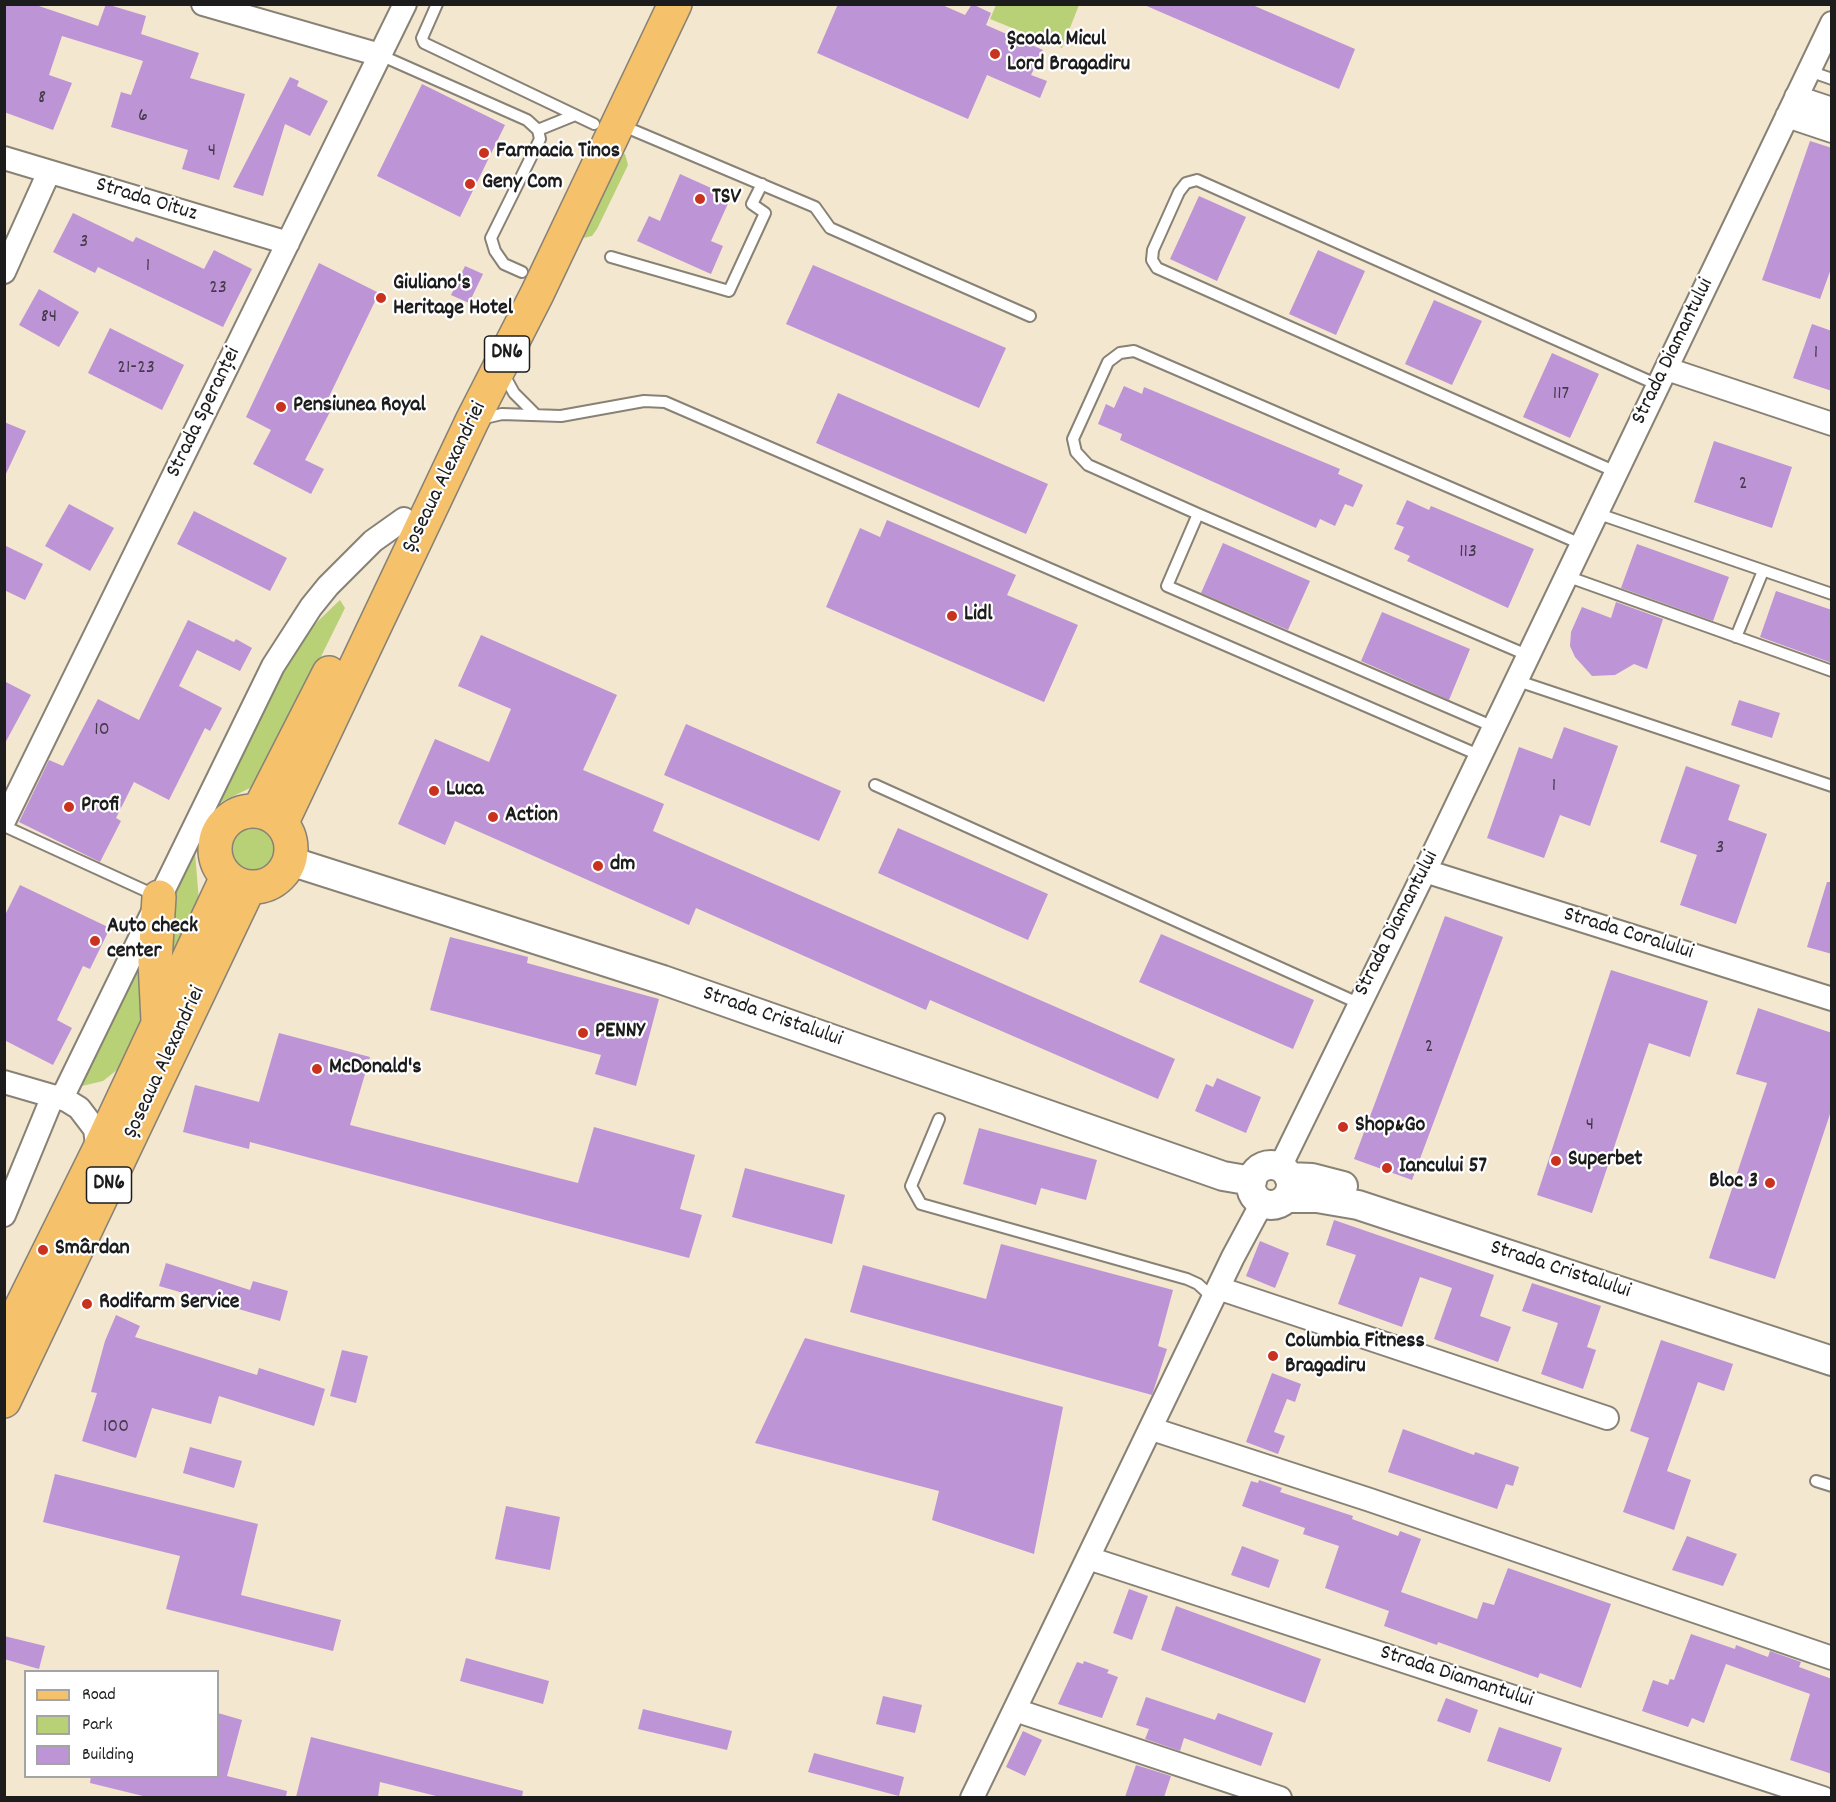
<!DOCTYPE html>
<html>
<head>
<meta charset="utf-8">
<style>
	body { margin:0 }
	#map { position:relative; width:1836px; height:1802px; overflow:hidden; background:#f3e7cf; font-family:Dekko,sans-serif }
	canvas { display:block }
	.frame { position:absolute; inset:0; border:6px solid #1c1c1c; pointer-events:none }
	.legend { position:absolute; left:24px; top:1670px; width:195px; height:108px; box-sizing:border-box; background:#fff; border:2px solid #a4a4a4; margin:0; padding:8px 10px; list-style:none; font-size:18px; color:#1c1c1c }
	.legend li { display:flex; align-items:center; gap:12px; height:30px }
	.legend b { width:30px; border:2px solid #a4a4a4 }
</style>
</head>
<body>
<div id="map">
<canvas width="1836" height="1802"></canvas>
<div class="frame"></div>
<ul class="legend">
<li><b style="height:8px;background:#f5c16b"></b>Road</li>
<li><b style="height:16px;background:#b8d176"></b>Park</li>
<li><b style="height:16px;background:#bd94d5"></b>Building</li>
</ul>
</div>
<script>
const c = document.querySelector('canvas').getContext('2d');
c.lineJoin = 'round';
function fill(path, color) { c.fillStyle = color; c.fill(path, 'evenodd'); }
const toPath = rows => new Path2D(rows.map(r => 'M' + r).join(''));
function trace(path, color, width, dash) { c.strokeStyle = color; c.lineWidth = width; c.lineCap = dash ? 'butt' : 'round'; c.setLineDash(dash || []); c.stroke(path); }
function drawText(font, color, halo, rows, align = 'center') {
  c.font = font + ' Dekko,sans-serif'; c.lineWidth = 4.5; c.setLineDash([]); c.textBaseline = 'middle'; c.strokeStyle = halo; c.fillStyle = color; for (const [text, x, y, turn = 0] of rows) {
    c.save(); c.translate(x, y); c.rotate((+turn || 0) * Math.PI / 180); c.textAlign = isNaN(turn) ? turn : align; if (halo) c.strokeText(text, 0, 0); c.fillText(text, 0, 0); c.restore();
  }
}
fill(toPath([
	[996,5,1077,4,1079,5,1062,48,990,19],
	[620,153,625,154,628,165,597,229,592,236,583,238,581,232],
	[340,600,345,608,261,778,252,787,213,806,291,654,318,621],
	'227 849a26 26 0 1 1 52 0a26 26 0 1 1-52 0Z',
	[195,852,199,902,122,1066,103,1081,82,1086,80,1084]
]), '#b8d176');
fill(toPath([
	[4,4,33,4,98,26,106,4,146,16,141,34,199,53,190,78,245,94,219,180,182,169,188,150,111,127,121,92,131,95,143,61,62,36,49,75,72,83,53,130,4,112],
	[838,4,940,4,965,15,972,4,991,13,986,25,1043,50,1031,75,1047,81,1040,98,987,75,968,119,817,53],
	[1142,4,1250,4,1355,49,1339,89],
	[290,77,299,81,297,86,328,101,310,136,285,124,263,196,233,187],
	[422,84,505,125,460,217,377,176],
	[1810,141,1832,148,1832,266,1820,299,1762,280],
	[680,174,731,197,711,241,723,246,711,274,637,241,649,216,660,221],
	[1199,196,1246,217,1217,281,1170,259],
	[73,213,133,242,136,237,204,269,214,250,252,269,223,327,98,267,95,273,53,252],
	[1318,250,1365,271,1336,335,1289,314],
	[319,263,379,293,325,405,332,408,305,460,324,469,311,494,253,464,271,430,246,417],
	[813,265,1006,348,979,408,786,324],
	[465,266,483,274,469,303,451,295],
	[39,289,79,312,59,347,19,325],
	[1434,300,1482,321,1452,385,1405,364],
	[1812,324,1832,331,1832,391,1793,378],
	[110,328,184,365,162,410,88,373],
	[1552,353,1599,374,1570,438,1523,417],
	[1124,386,1142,394,1144,387,1340,469,1338,474,1363,485,1353,507,1345,504,1335,526,1320,519,1316,528,1120,440,1122,434,1098,424,1106,404,1114,408],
	[838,393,1048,484,1026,534,816,443],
	[4,422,26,431,4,478],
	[1714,441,1792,467,1772,528,1694,502],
	[1407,500,1429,510,1431,506,1534,549,1508,608,1407,561,1410,556,1394,549,1404,527,1396,524],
	[69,504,114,528,90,571,45,546],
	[194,511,287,558,270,591,177,544],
	[887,520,1016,575,1007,595,1078,625,1044,702,826,607,860,528,880,537],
	[1223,543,1310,581,1288,630,1201,593],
	[1637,544,1729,577,1713,621,1621,588],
	[4,545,43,564,25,600,4,590],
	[1776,591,1832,610,1832,663,1760,637],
	[1616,602,1663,619,1647,669,1634,664,1615,675,1592,676,1575,657,1570,646,1571,632,1582,607,1611,618],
	[1382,612,1470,649,1449,700,1361,661],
	[188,620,234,642,236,639,252,648,240,671,197,650,179,686,222,708,210,731,205,728,169,800,134,782,116,818,121,821,100,862,19,822,49,760,63,766,98,699,139,720],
	[481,635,617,695,583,770,664,804,653,831,1175,1059,1158,1099,930,1000,926,1010,696,908,689,925,455,821,445,845,398,824,435,739,489,762,511,709,458,686],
	[4,681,31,695,4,745],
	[1739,700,1780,713,1772,738,1731,725],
	[686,724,841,791,819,841,664,775],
	[1564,727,1618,746,1590,826,1560,815,1544,858,1487,838,1519,747,1552,759],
	[1686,766,1740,785,1728,820,1767,834,1736,924,1680,905,1697,855,1660,842],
	[898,828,1048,894,1028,940,878,873],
	[1827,882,1832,882,1832,954,1807,947],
	[20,885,110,928,90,969,83,966,57,1020,72,1028,53,1065,4,1040,4,917],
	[1445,916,1503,937,1412,1180,1354,1159],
	[1161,934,1314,1000,1293,1049,1139,982],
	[450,937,528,957,527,963,659,999,636,1086,595,1074,601,1055,430,1010],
	[1611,970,1708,1001,1690,1057,1649,1043,1592,1213,1537,1195],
	[1758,1008,1832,1033,1832,1108,1775,1279,1709,1258,1767,1083,1736,1074],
	[279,1033,370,1057,350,1125,578,1183,594,1127,695,1155,680,1209,702,1215,689,1258,250,1142,249,1149,183,1132,195,1085,259,1102],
	[1217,1078,1261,1097,1246,1133,1195,1111,1206,1084,1213,1087],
	[979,1128,1097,1160,1086,1200,1041,1188,1036,1205,963,1184],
	[745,1168,845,1195,832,1244,732,1217],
	[1334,1220,1494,1275,1480,1316,1511,1327,1498,1362,1434,1339,1452,1288,1420,1277,1402,1327,1338,1304,1356,1255,1326,1245],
	[1260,1241,1289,1253,1275,1288,1246,1276],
	[1001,1244,1173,1290,1158,1346,1167,1349,1152,1395,850,1312,863,1265,986,1299],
	[166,1263,250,1290,253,1281,288,1291,280,1321,159,1286],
	[1532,1283,1601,1306,1587,1347,1596,1350,1583,1389,1541,1374,1558,1323,1522,1311],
	[116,1315,140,1326,135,1337,257,1375,259,1368,325,1389,314,1426,219,1396,211,1424,152,1408,136,1458,82,1441,97,1393,91,1392,105,1341],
	[805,1338,1063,1407,1034,1554,932,1520,939,1491,755,1443],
	[1661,1340,1733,1364,1724,1391,1698,1382,1667,1471,1691,1480,1674,1530,1623,1512,1649,1438,1630,1431],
	[342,1350,368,1356,356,1403,330,1396],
	[1272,1373,1301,1384,1295,1402,1287,1399,1274,1432,1285,1436,1278,1454,1246,1442],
	[1403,1429,1474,1455,1475,1452,1519,1467,1513,1486,1506,1484,1497,1509,1388,1472],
	[190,1447,242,1461,234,1488,183,1473],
	[55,1474,258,1524,241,1595,341,1620,333,1651,166,1609,180,1556,43,1522],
	[1259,1480,1282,1488,1280,1492,1353,1516,1352,1519,1398,1536,1400,1531,1421,1539,1401,1592,1477,1619,1483,1602,1494,1605,1508,1568,1611,1604,1581,1688,1540,1673,1538,1678,1438,1642,1437,1645,1384,1626,1389,1611,1325,1588,1339,1546,1303,1534,1305,1528,1242,1506,1251,1481,1258,1483],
	[506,1506,560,1517,550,1570,495,1559],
	[1687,1536,1737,1554,1723,1586,1672,1570],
	[1242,1546,1279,1560,1269,1588,1231,1575],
	[1129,1589,1148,1596,1132,1640,1113,1633],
	[1176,1606,1321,1659,1305,1703,1161,1650],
	[1691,1634,1735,1649,1736,1645,1768,1657,1770,1651,1801,1662,1799,1667,1832,1679,1832,1774,1790,1760,1810,1694,1726,1664,1704,1723,1692,1718,1688,1727,1642,1711,1653,1680,1668,1685,1670,1679,1674,1680],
	[4,1636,45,1646,39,1669,4,1659],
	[466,1658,549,1681,543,1704,460,1681],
	[1084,1661,1109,1670,1107,1673,1118,1677,1102,1718,1058,1704,1077,1662,1083,1664],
	[883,1696,922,1705,915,1733,876,1724],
	[1146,1697,1215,1720,1218,1713,1273,1733,1261,1766,1184,1738,1180,1751,1145,1739,1149,1729,1136,1725],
	[1446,1698,1478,1710,1470,1733,1437,1721],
	[643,1709,732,1731,727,1750,638,1729],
	[218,1713,242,1720,227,1776,287,1791,286,1797,147,1797,90,1783,91,1776,218,1776],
	[1499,1727,1562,1748,1550,1782,1487,1761],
	[1023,1731,1042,1740,1025,1776,1006,1767],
	[311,1737,523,1791,522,1797,440,1797,380,1782,378,1797,296,1797],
	[814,1753,904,1777,899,1796,808,1772],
	[1136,1765,1171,1776,1164,1797,1125,1797]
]), '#bd94d5');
const service = toPath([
	[437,4,422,38,424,43,594,124],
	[380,55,527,120,538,130,540,139,491,238,495,251,504,264,522,272],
	[1809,71,1832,79],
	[538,130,575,115],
	[635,131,815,207,830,228,1030,316],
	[611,257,729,291,765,213,752,204,762,184],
	[503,373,514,393,536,415],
	[480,419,502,414,561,416,644,401,665,402,1481,756],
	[1616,472,1157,268,1152,260,1153,250,1179,192,1186,183,1197,180,1658,385],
	[1596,513,1832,594],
	[1198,514,1088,465,1076,452,1073,439,1108,362,1120,353,1134,351,1581,544],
	[1566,576,1832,671],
	[1736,637,1763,571],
	[1515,680,1832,786],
	[1494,727,1167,586,1198,514,1527,655],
	[875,785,1358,1003],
	[4,826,157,896],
	[939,1119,911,1186,921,1204,1187,1279,1198,1284,1213,1298],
	[1816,1481,1832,1486]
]);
const minor = toPath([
	[203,4,380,55],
	[1796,97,1832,109],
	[1787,116,1832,131],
	[4,158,288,243],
	[4,272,49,172],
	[1667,369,1832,424],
	[4,821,405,4],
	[1425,871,1832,999],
	[4,1082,66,1100,79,1108,95,1129,98,1152],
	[62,1098,273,666,311,607,328,586,373,541,404,519],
	[1280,1167,1425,871,1832,23],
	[4,1215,53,1096],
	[1218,1288,1607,1418],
	[1152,1429,1370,1500,1832,1658],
	[1088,1558,1823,1798],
	[1015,1710,1280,1798],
	[972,1798,1233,1257,1262,1203]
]);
const tertiary = toPath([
	[290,861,663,980,1223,1176,1252,1181],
	'1251 1185a20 20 0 1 1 40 0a20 20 0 1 1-40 0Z',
	[1289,1177,1312,1178,1343,1186],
	[1286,1198,1317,1198,1358,1205,1832,1361]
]);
const primary = toPath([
	[259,810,329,673],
	'215 849a38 38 0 1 1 76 0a38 38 0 1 1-76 0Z',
	[282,822,472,421,537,294,675,4],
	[158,1021,155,961,159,897],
	[4,1342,98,1152,227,877],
	[4,1401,249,887]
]);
trace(service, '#888276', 14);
trace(minor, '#888276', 26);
trace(tertiary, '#888276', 32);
trace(primary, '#888276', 36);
trace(service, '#fff', 10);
trace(minor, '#fff', 22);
trace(tertiary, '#fff', 28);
trace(primary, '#f5c16b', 33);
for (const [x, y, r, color] of [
	[995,54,6,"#c8321e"],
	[484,153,6,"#c8321e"],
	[470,184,6,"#c8321e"],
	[700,199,6,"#c8321e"],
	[381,298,6,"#c8321e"],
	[281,407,6,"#c8321e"],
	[952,616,6,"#c8321e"],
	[434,791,6,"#c8321e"],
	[69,807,6,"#c8321e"],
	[493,817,6,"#c8321e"],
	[598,866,6,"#c8321e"],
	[95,941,6,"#c8321e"],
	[583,1033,6,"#c8321e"],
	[317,1069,6,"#c8321e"],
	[1343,1127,6,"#c8321e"],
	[1556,1161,6,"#c8321e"],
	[1387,1168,6,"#c8321e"],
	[1770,1183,6,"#c8321e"],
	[43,1250,6,"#c8321e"],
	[87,1304,6,"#c8321e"],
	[1273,1356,6,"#c8321e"]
]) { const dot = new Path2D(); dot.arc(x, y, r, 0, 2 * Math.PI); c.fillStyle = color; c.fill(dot); trace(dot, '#fff', 2); }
drawText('20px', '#443a4a', null, [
	["8",42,99],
	["6",143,117],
	["4",212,152],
	["3",84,243],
	["1",148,267],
	["23",218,289],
	["84",49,318],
	["1",1816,354],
	["21-23",136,369],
	["117",1561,395],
	["2",1743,485],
	["113",1468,553],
	["10",102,731],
	["1",1554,787],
	["3",1720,849],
	["2",1429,1048],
	["4",1590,1126],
	["100",116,1428]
]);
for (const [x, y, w] of [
	[507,354,45],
	[109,1185,45]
]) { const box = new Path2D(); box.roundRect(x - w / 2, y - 18, w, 36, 4.5); c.fillStyle = '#fff'; c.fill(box); trace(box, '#1c1c1c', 1.5); }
drawText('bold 21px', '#1c1c1c', null, [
	["DN6",507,354],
	["DN6",109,1185]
]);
drawText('bold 22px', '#1c1c1c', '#fff', [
	["Școala Micul",1007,41],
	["Lord Bragadiru",1007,66],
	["Farmacia Tinos",496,153],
	["Geny Com",482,184],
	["TSV",712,199],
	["Giuliano's",393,285],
	["Heritage Hotel",393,310],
	["Pensiunea Royal",293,407],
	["Lidl",964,616],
	["Luca",446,791],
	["Profi",81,807],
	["Action",505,817],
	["dm",610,866],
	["Auto check",107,928],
	["center",107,953],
	["PENNY",595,1033],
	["McDonald's",329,1069],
	["Shop&Go",1355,1127],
	["Superbet",1568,1161],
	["Iancului 57",1399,1168],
	["Bloc 3",1758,1183,"right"],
	["Smârdan",55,1250],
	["Rodifarm Service",99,1304],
	["Columbia Fitness",1285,1343],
	["Bragadiru",1285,1368]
], 'left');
drawText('22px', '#1c1c1c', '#fff', [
	["Strada Oituz",146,201,17],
	["Strada Diamantului",1674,352,-64],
	["Strada Speranței",205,413,-64],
	["Șoseaua Alexandriei",446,478,-64],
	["Strada Diamantului",1398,924,-63],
	["Strada Coralului",1628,935,17],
	["Strada Cristalului",772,1018,19],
	["Șoseaua Alexandriei",166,1063,-65],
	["Strada Cristalului",1560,1271,18],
	["Strada Diamantului",1456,1678,18]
]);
</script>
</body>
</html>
